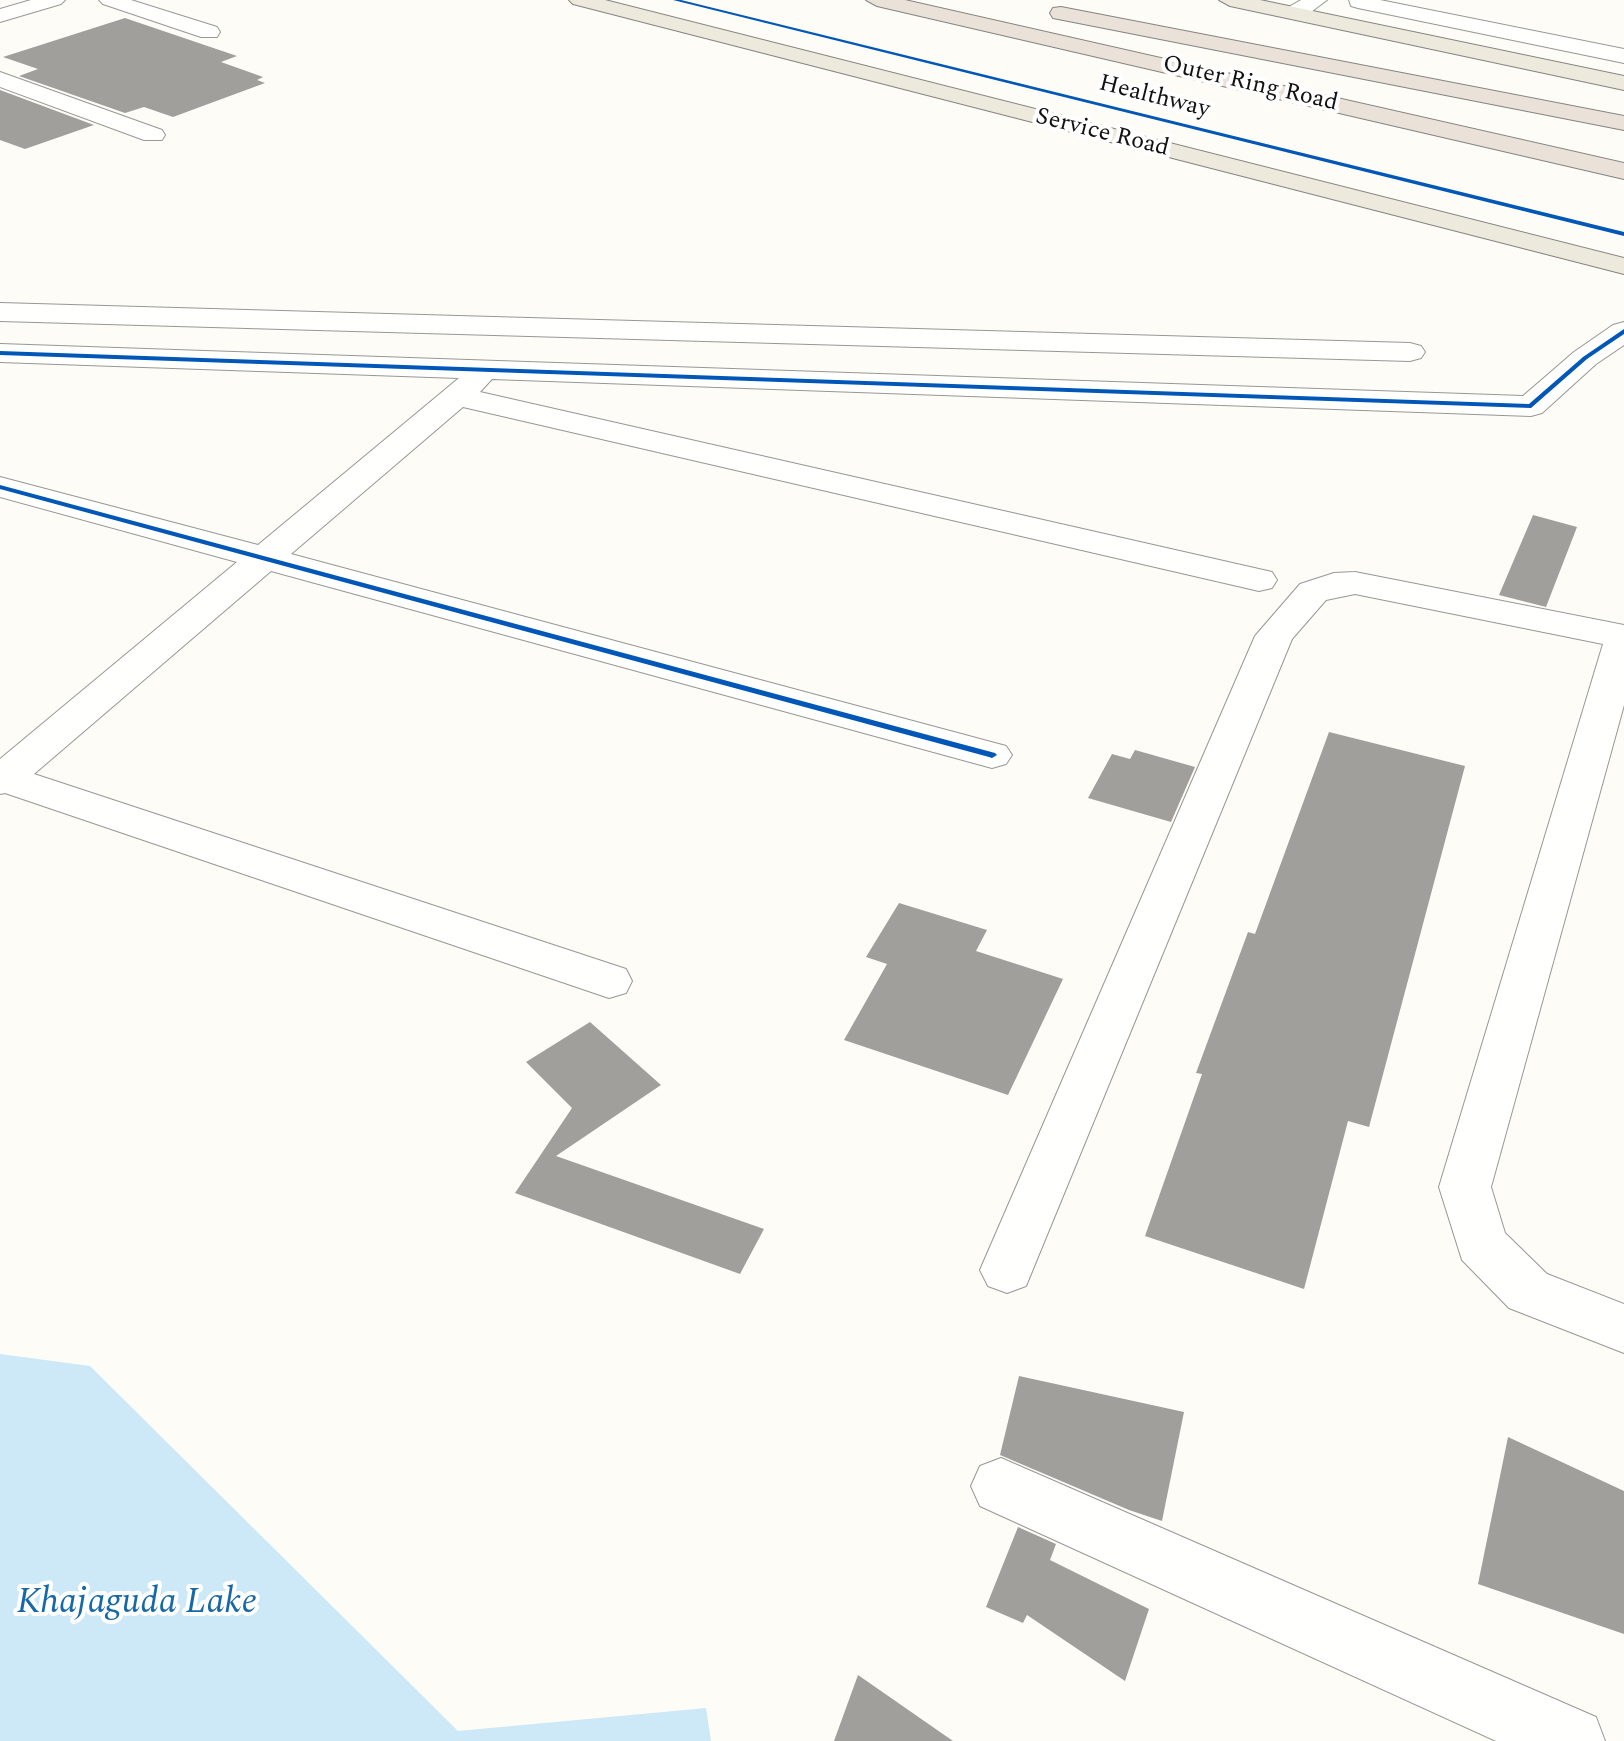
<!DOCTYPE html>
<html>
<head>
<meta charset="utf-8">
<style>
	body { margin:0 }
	canvas { display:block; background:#fdfcf7 }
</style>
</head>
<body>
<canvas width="1624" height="1741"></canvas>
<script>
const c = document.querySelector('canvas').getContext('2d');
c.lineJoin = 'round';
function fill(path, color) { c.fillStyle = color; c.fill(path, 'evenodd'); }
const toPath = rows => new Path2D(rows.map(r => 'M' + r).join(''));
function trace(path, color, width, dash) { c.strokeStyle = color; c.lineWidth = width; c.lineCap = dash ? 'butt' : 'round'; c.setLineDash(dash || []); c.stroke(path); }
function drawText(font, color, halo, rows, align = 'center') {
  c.font = font + ' Spectral,serif'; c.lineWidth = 8; c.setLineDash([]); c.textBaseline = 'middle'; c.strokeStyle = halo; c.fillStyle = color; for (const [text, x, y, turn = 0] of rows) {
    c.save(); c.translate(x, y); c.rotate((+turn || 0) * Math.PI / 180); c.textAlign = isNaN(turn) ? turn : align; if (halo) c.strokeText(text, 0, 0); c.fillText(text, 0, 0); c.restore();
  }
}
fill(toPath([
	[0,1354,90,1366,458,1731,706,1708,711,1741,0,1741]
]), '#cde8f7');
fill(toPath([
	[125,18,237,56,221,62,263,77,257,80,265,83,173,117,144,107,125,113,19,76,38,69,3,57],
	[0,90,94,125,25,149,0,140],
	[1533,515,1577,527,1546,607,1499,595],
	[1329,732,1465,766,1369,1127,1348,1121,1304,1289,1145,1236,1202,1074,1196,1073,1248,932,1255,934],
	[1135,750,1195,767,1171,822,1088,798,1112,754,1130,759],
	[899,903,987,930,976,951,1063,979,1008,1095,844,1040,887,964,866,957],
	[590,1022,661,1085,556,1156,764,1229,740,1274,515,1193,572,1108,526,1062],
	[1019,1376,1184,1412,1162,1521,1129,1510,1000,1455],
	[1508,1437,1624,1491,1624,1634,1478,1584],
	[1018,1527,1056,1544,1050,1560,1149,1609,1125,1681,1027,1615,1023,1623,986,1607],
	[858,1675,953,1741,834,1741]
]), '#a19f9c');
const minor = toPath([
	[31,0,65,0,61,4,0,22,0,9,31,0],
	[99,0,131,0,217,27,220,32,217,37,201,37,103,4,99,0],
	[1301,0,1327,0,1303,18,1287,18,1284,13,1287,8,1301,0],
	[1349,0,1380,0,1624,49,1624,63,1358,8,1351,6,1349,0],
	[0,72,162,130,165,135,162,140,144,140,0,87,0,72],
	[0,303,1410,343,1421,346,1425,352,1421,358,1410,361,0,321,0,303],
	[1624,322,1624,345,1596,364,1542,413,1531,416,492,379,480,392,1272,572,1277,580,1272,588,1259,591,463,407,291,554,1006,746,1012,755,1006,764,992,768,271,571,34,774,626,969,632,981,626,993,609,998,5,793,0,794,0,759,237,562,0,497,0,477,258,545,459,378,0,362,0,344,1523,396,1574,352,1613,325,1624,322],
	[1355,572,1624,625,1624,705,1491,1187,1505,1233,1547,1274,1624,1304,1624,1353,1509,1308,1462,1260,1439,1187,1603,644,1355,594,1326,600,1292,639,1026,1286,1007,1293,988,1286,980,1270,1255,636,1300,584,1334,573,1355,572],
	[1001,1458,1596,1717,1605,1741,1496,1741,980,1506,971,1486,980,1466,1001,1458]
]);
const major = toPath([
	[569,0,605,0,1624,258,1624,274,573,4,569,0],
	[1219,0,1260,0,1624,76,1624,90,1230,6,1219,0]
]);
const highway = toPath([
	[866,0,905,0,1624,163,1624,179,877,6,866,0],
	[1061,7,1624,116,1624,130,1053,18,1050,13,1053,8,1061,7]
]);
trace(minor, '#979795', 2);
trace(major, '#858482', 2);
trace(highway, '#858482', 2);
fill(minor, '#fffffe');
fill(major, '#ede9dc');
fill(highway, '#eae1d8');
fill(toPath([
	[673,0,681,0,1624,232,1624,236,673,0],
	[1624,329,1624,334,1587,359,1531,408,0,355,0,351,1529,404,1583,357,1624,329],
	[0,485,995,753,997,755,992,758,989,757,0,489,0,485]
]), '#0057b8');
drawText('24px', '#111', '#fff', [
	["Outer Ring Road",1250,85,13],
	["Healthway",1154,98,14],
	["Service Road",1102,134,14]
]);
drawText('italic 36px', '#1768a6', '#fff', [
	["Khajaguda Lake",137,1605]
]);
</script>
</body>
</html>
